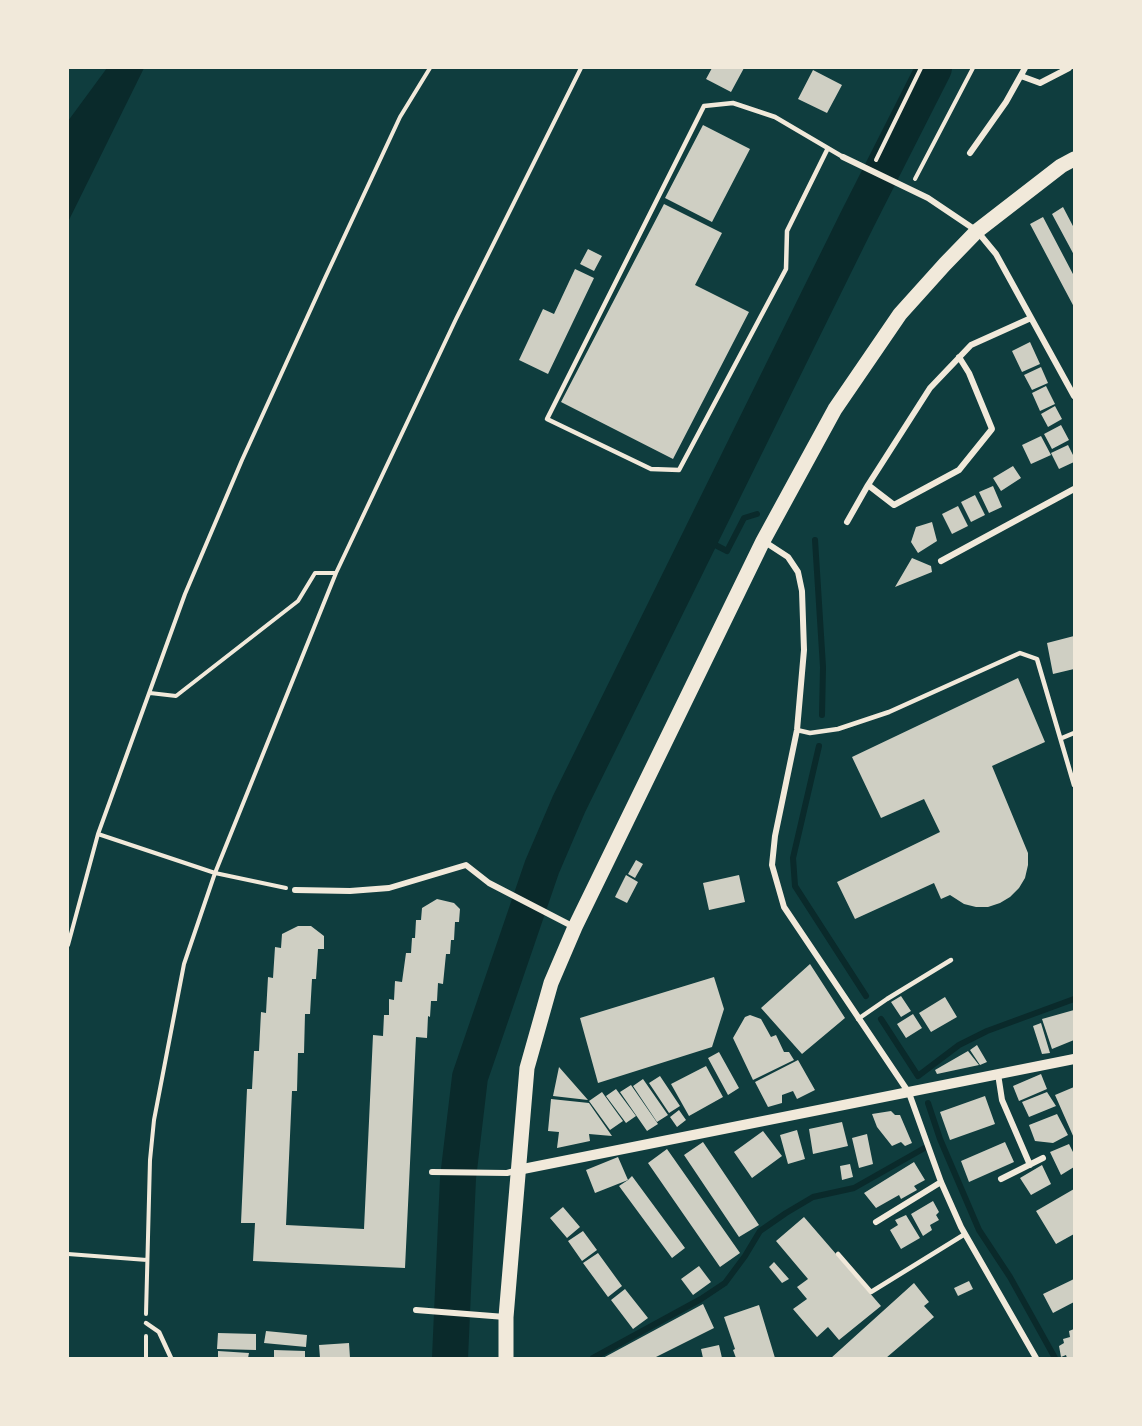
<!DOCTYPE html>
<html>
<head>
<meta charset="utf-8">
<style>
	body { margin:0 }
	#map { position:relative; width:1142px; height:1426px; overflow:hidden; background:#0f3d3e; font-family:"Roboto Condensed",sans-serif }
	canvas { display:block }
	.frame { position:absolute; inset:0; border:69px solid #f1e9da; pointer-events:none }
</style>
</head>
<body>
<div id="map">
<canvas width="1142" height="1426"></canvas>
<div class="frame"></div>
</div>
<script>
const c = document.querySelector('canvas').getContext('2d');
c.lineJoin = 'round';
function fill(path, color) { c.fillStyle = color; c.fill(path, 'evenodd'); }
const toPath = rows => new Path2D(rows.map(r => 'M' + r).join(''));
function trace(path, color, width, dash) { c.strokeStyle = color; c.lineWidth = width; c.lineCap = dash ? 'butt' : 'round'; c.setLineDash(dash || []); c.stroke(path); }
fill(toPath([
	[107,68,144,68,68,222,68,121]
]), '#0a2a2b');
trace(toPath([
	[700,537,727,551,744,518,757,514],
	[815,540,823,667,822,715],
	[819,746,793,858,795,886,866,996],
	[881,1019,918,1076,959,1045,987,1031,1074,999],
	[928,1103,940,1139,979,1230,1010,1277,1055,1358],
	[593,1358,701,1299,725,1283,745,1256,760,1231,786,1213,813,1197,854,1188,928,1146]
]), '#0a2a2b', 6);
trace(toPath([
	[450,1358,458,1178,470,1077,542,867,569,804,857,220,934,68]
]), '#0a2a2b', 36);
fill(toPath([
	[712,68,744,68,731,92,706,79],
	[813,70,842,85,827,113,798,99],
	[703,125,750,149,712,222,665,198],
	[664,204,722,233,695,285,749,312,673,459,561,402],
	[1063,207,1074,228,1074,255,1052,214],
	[1043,217,1074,276,1074,307,1030,224],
	[588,249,602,256,594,271,580,264],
	[575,269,594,278,548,374,519,360,543,309,554,314],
	[1030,342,1040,364,1022,372,1012,351],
	[1041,367,1048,383,1032,390,1024,375],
	[1046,386,1055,404,1040,411,1032,393],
	[1055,406,1062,419,1048,427,1041,414],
	[1061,425,1069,440,1052,449,1044,434],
	[1041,436,1051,455,1031,464,1022,445],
	[1068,445,1074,457,1074,462,1059,469,1051,453],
	[1013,466,1021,478,1001,491,993,478],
	[993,486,1002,507,989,513,979,492],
	[975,495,985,515,971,522,961,502],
	[958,506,968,526,952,534,942,514],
	[932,522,937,541,918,553,911,542,916,527],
	[912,558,931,566,932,572,895,587],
	[1074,636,1074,669,1053,674,1047,643],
	[1018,678,1045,742,992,766,1028,853,1028,865,1025,878,1019,888,1010,897,1000,903,988,907,976,907,964,904,950,895,941,899,934,883,855,919,837,882,940,832,924,799,881,818,852,757],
	[636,860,643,864,635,878,628,874],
	[626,875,638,882,627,903,615,897],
	[739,875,745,902,709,910,703,883],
	[437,899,454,903,460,909,459,922,455,922,454,940,451,940,450,954,446,954,443,984,438,983,437,1001,431,1001,430,1017,428,1016,427,1038,416,1037,405,1268,253,1261,255,1223,241,1223,247,1089,252,1089,254,1051,259,1051,261,1012,266,1013,268,977,273,978,275,947,281,948,282,934,298,926,311,926,324,936,324,949,318,949,316,979,312,979,310,1014,305,1014,304,1053,298,1053,297,1091,292,1091,286,1225,364,1229,373,1035,383,1036,384,1015,389,1015,389,999,394,1000,395,981,402,982,406,953,411,953,412,938,415,938,416,920,421,920,422,908],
	[810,964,845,1018,802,1054,761,1008],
	[714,977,724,1009,712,1047,598,1083,580,1018],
	[901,996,911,1011,901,1017,891,1002],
	[945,997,957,1017,931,1032,919,1013],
	[1074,1010,1074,1040,1052,1049,1042,1019],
	[913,1014,922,1028,906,1038,897,1024],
	[750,1015,761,1019,771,1037,776,1035,784,1052,789,1052,794,1060,753,1080,733,1038,745,1017],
	[1041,1023,1050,1053,1042,1054,1033,1026],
	[977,1045,987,1062,980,1065,970,1050],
	[968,1051,979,1065,937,1074,935,1070],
	[719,1052,739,1088,728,1095,708,1058],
	[798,1060,815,1090,797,1099,793,1091,782,1095,782,1103,768,1107,755,1082],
	[706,1066,723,1097,689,1116,671,1084],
	[559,1067,588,1100,553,1096],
	[1041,1074,1047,1089,1019,1101,1013,1086],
	[660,1076,680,1106,669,1113,649,1083],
	[643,1079,668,1115,657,1122,633,1086],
	[631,1085,658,1124,647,1131,620,1092],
	[1074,1087,1074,1138,1055,1095],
	[616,1089,636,1116,626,1123,606,1096],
	[602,1092,623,1121,610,1130,589,1101],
	[1047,1092,1056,1106,1029,1117,1022,1102],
	[985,1096,995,1124,950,1140,940,1112],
	[551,1099,589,1103,612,1136,589,1134,590,1141,557,1148,559,1132,548,1131],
	[679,1110,686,1120,677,1127,670,1117],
	[891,1111,895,1115,900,1115,912,1143,905,1146,901,1142,892,1146,877,1127,872,1114],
	[1057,1114,1068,1135,1053,1143,1035,1141,1029,1125],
	[842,1122,848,1146,813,1154,809,1129],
	[797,1130,805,1159,788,1164,780,1135],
	[763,1131,782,1156,752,1178,734,1152],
	[867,1134,873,1164,859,1168,852,1138],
	[703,1142,759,1225,739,1237,684,1155],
	[1005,1142,1014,1162,969,1182,961,1161],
	[1069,1144,1074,1154,1074,1167,1061,1175,1050,1152],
	[667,1149,740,1253,720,1267,648,1163],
	[618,1157,628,1180,632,1176,685,1248,672,1258,619,1186,628,1180,595,1193,586,1170],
	[914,1162,925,1180,914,1186,917,1190,901,1199,899,1195,876,1208,864,1193],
	[850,1164,853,1177,842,1180,840,1166],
	[1042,1165,1051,1184,1031,1195,1020,1178],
	[1074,1189,1074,1234,1056,1244,1036,1211],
	[933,1201,939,1212,936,1215,939,1220,930,1225,932,1230,923,1236,911,1214],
	[563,1207,580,1227,567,1238,550,1218],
	[906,1215,920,1238,901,1249,890,1230,898,1225,895,1220],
	[804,1217,881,1306,839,1340,828,1327,817,1337,793,1309,807,1299,797,1287,808,1279,776,1241],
	[583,1231,597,1250,582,1261,568,1241],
	[598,1253,622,1286,608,1297,583,1263],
	[774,1262,789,1279,782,1283,769,1267],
	[699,1266,711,1282,693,1295,681,1279],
	[1074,1279,1074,1302,1053,1313,1043,1294],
	[969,1281,973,1289,958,1296,954,1288],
	[914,1283,929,1302,924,1306,934,1317,886,1358,831,1358],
	[625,1289,648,1318,633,1329,611,1300],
	[703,1304,714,1328,654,1358,603,1358],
	[759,1305,775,1358,736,1358,733,1350,735,1349,724,1317],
	[1074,1329,1074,1358,1067,1358,1066,1355,1061,1357,1059,1346,1064,1343,1063,1339,1070,1337,1069,1331],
	[266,1331,307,1335,306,1347,264,1343],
	[218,1333,256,1334,256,1350,217,1349],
	[349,1343,350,1358,320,1358,319,1345],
	[719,1345,722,1358,703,1358,701,1349],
	[274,1350,305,1351,305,1358,274,1358],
	[218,1351,249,1353,248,1358,218,1358]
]), '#cfcfc3');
trace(toPath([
	[876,160,921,68],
	[915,179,973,68],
	[150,693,176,696,298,601,315,573,336,573],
	[98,834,215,873,286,888],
	[68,945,98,834,185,594,242,460,325,278,400,117,430,68],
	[68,1254,147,1260],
	[146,1314,150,1160,154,1120,184,964,215,873,336,573,456,319,581,68],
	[146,1336,146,1358]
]), '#f1e9da', 4);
trace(toPath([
	[828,148,787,231,786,269,679,470,651,469,547,419,704,106,733,103,775,117,843,157],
	[797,730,810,733,838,729,889,712,1020,653,1037,659,1074,785],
	[1062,738,1074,733],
	[858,1019,887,999,951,960],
	[838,1254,871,1292,965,1234],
	[146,1323,159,1332,171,1358]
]), '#f1e9da', 4.5);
trace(toPath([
	[1021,76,1040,83,1069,68],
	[970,153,1006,102,1025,68],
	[843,157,928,198,977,231,996,254,1074,396],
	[868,485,894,505,959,470,992,429,969,373,959,357],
	[847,522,868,485,930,388,971,345,1031,318],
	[765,542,788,557,798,572,802,591,804,650,797,730,775,836,772,865,784,907,909,1093,941,1182,961,1227,1036,1358],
	[941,561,1074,489],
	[295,890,350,891,389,888,466,865,489,883,574,927],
	[998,1074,1002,1100,1030,1165],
	[432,1172,507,1173,518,1170],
	[1001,1179,1043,1158],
	[876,1222,941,1182],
	[416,1310,505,1317]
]), '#f1e9da', 6);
trace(toPath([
	[518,1170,1074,1059]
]), '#f1e9da', 10);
trace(toPath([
	[506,1358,506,1317,527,1068,551,983,575,927,763,541,835,409,900,314,945,264,977,231,1061,166,1074,159]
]), '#f1e9da', 15);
</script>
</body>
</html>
